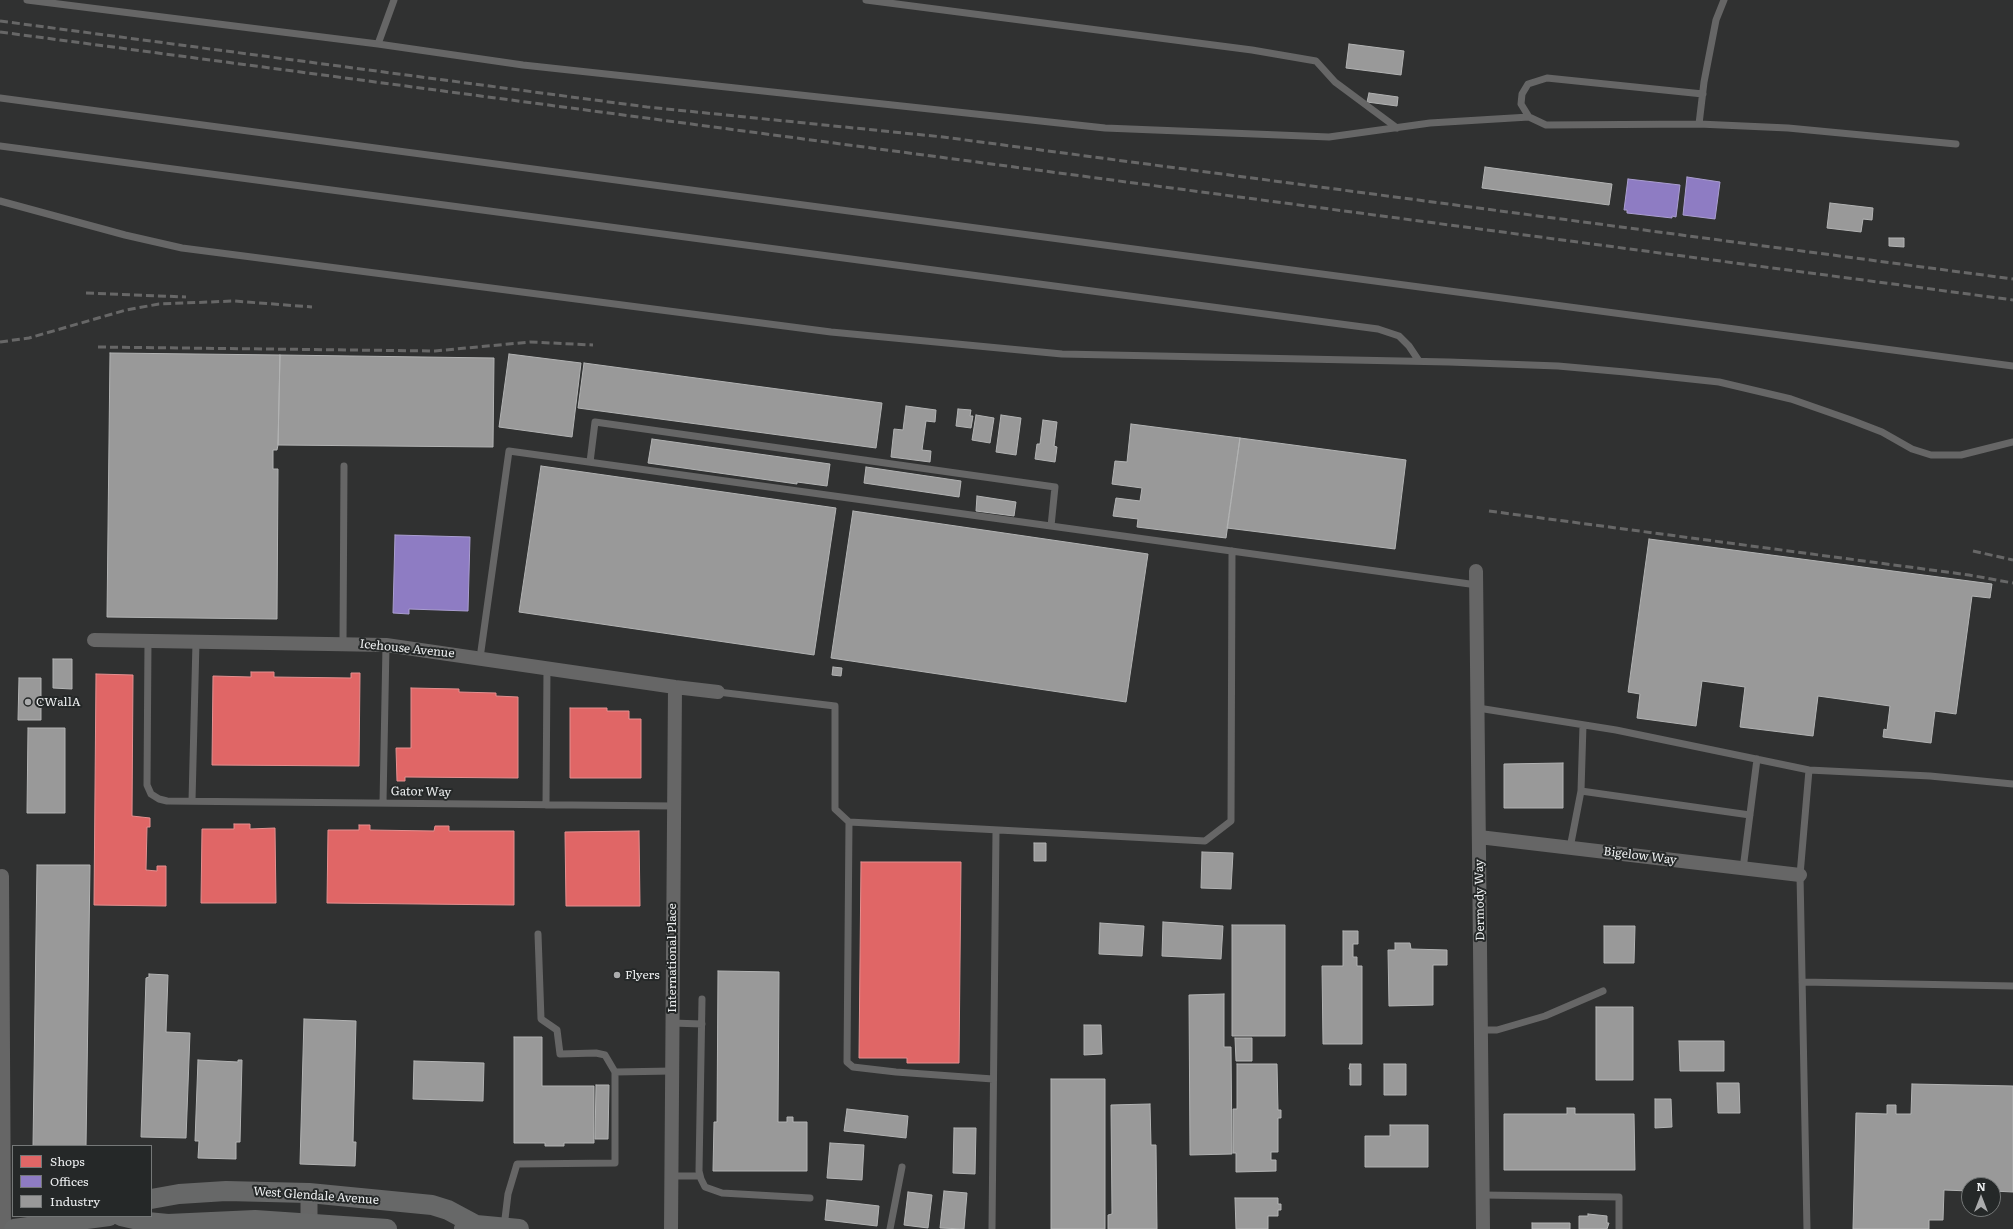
<!DOCTYPE html>
<html>
<head>
<meta charset="utf-8">
<style>
	body { margin:0 }
	#map { position:relative; width:2013px; height:1229px; overflow:hidden; background:#303131; font-family:Literata,serif }
	canvas { display:block }
	.legend { position:absolute; left:12px; top:1145px; width:140px; height:72px; box-sizing:border-box; background:#252828; border:1px solid #757878; margin:0; padding:5px 7px; list-style:none; font-size:12px; color:#edeff0 }
	.legend li { display:flex; align-items:center; gap:8px; height:20px }
	.legend b { width:20px; border:1px solid #757878 }
	.north { position:absolute; left:1961px; top:1177px; width:40px; height:40px; box-sizing:border-box; background:#252828; border:1px solid #757878; border-radius:50%; rotate:0deg; font-size:11px; font-weight:700; line-height:16px; text-align:center; color:#edeff0 }
	.north::after { content:''; display:block; margin:auto; width:14px; height:18px; background:#abacad; clip-path:polygon(50% 0,100% 100%,50% 72%,0 100%) }
</style>
</head>
<body>
<div id="map">
<canvas width="2013" height="1229"></canvas>
<ul class="legend">
<li><b style="height:11px;background:#e06666"></b>Shops</li>
<li><b style="height:11px;background:#8e7cc3"></b>Offices</li>
<li><b style="height:11px;background:#999"></b>Industry</li>
</ul>
<div class="north">N</div>
</div>
<script>
const c = document.querySelector('canvas').getContext('2d');
c.lineJoin = 'round';
function fill(path, color) { c.fillStyle = color; c.fill(path, 'evenodd'); }
const toPath = rows => new Path2D(rows.map(r => 'M' + r).join(''));
function trace(path, color, width, dash) { c.strokeStyle = color; c.lineWidth = width; c.lineCap = dash ? 'butt' : 'round'; c.setLineDash(dash || []); c.stroke(path); }
function drawText(font, color, halo, rows, align = 'center') {
  c.font = font + ' Literata,serif'; c.lineWidth = 4; c.setLineDash([]); c.textBaseline = 'middle'; c.strokeStyle = halo; c.fillStyle = color; for (const [text, x, y, turn = 0] of rows) {
    c.save(); c.translate(x, y); c.rotate((+turn || 0) * Math.PI / 180); c.textAlign = isNaN(turn) ? turn : align; if (halo) c.strokeText(text, 0, 0); c.fillText(text, 0, 0); c.restore();
  }
}
const shops = toPath([
	[251,672,274,672,274,677,351,678,351,673,360,673,359,766,212,765,213,676,251,677,251,672],
	[96,674,133,675,132,816,150,818,150,827,147,827,146,870,157,871,157,866,166,866,166,906,94,905,96,674],
	[411,688,459,689,459,692,496,693,496,696,518,697,518,778,405,777,405,781,397,781,396,748,411,748,411,688],
	[570,708,607,708,607,711,629,711,629,719,641,719,641,778,570,778,570,708],
	[234,824,250,824,250,829,275,828,276,903,201,903,202,829,234,829,234,824],
	[359,825,370,825,370,830,434,831,435,826,449,826,449,831,514,831,514,905,327,903,328,830,359,830,359,825],
	[639,831,640,906,566,906,565,832,639,831],
	[861,862,961,862,959,1063,907,1063,907,1058,859,1058,861,862]
]);
fill(shops, '#e06666');
trace(shops, '#e48f8f', 1);
const offices = toPath([
	[1687,177,1720,182,1715,219,1683,215,1687,177],
	[1628,179,1680,185,1676,217,1672,216,1672,218,1627,213,1627,210,1624,210,1628,179],
	[395,535,470,537,468,611,409,609,409,614,393,613,395,535]
]);
fill(offices, '#8e7cc3');
trace(offices, '#aa9ed0', 1);
const industry = toPath([
	[1349,44,1404,51,1401,75,1346,68,1349,44],
	[1369,93,1398,97,1397,106,1367,102,1369,93],
	[1485,167,1612,184,1609,205,1482,188,1485,167],
	[1830,203,1873,208,1872,220,1863,219,1861,232,1827,228,1830,203],
	[1889,238,1904,238,1904,247,1889,246,1889,238],
	[110,353,280,355,278,445,277,450,273,450,273,469,278,469,277,619,107,617,110,353],
	[509,354,581,363,572,437,499,427,509,354],
	[280,355,494,358,493,447,278,445,280,355],
	[584,363,882,403,876,448,578,408,584,363],
	[906,406,936,410,935,422,926,421,922,450,931,451,930,462,891,457,894,429,903,430,906,406],
	[958,409,971,410,970,416,973,416,971,428,956,426,958,409],
	[976,415,994,418,990,443,972,440,976,415],
	[1001,415,1021,418,1016,455,996,452,1001,415],
	[1043,420,1057,422,1054,446,1057,447,1055,462,1035,459,1037,444,1040,444,1043,420],
	[1131,424,1240,438,1226,538,1137,527,1138,519,1113,516,1116,498,1140,501,1142,488,1112,484,1115,461,1127,462,1131,424],
	[1240,438,1406,460,1395,549,1227,528,1240,438],
	[652,439,830,464,827,486,797,482,797,484,648,463,652,439],
	[541,466,836,508,814,655,519,612,541,466],
	[866,467,961,481,959,497,864,483,866,467],
	[977,496,1016,502,1014,516,976,511,977,496],
	[853,511,1148,554,1126,702,831,658,853,511],
	[1649,539,1992,584,1990,598,1972,596,1956,714,1935,711,1931,743,1883,737,1884,729,1887,730,1890,706,1818,696,1813,736,1740,727,1745,687,1702,681,1696,726,1637,718,1640,694,1628,692,1649,539],
	[53,659,72,659,72,689,53,688,53,659],
	[833,667,842,668,841,676,832,675,833,667],
	[19,678,41,678,41,720,18,720,19,678],
	[28,728,65,728,65,813,27,813,28,728],
	[1563,763,1563,808,1504,808,1504,764,1563,763],
	[1034,843,1046,843,1046,861,1034,861,1034,843],
	[1202,852,1233,853,1231,889,1201,888,1202,852],
	[37,865,90,865,86,1146,33,1146,37,865],
	[1163,922,1223,926,1221,959,1162,956,1163,922],
	[1100,923,1144,926,1142,956,1099,954,1100,923],
	[1232,925,1285,925,1285,1036,1232,1036,1232,925],
	[1604,926,1635,926,1634,963,1604,963,1604,926],
	[1343,931,1358,931,1358,944,1353,944,1353,957,1357,957,1357,966,1362,966,1362,1044,1323,1044,1322,966,1343,966,1343,931],
	[1395,943,1410,943,1411,949,1447,950,1447,965,1433,965,1433,1005,1389,1006,1388,950,1395,950,1395,943],
	[718,971,779,972,778,1122,787,1122,787,1117,793,1117,793,1122,807,1122,807,1171,713,1171,714,1122,717,1122,718,971],
	[149,974,168,975,166,1032,190,1033,186,1138,141,1137,146,978,149,977,149,974],
	[1224,994,1224,1047,1231,1047,1232,1154,1190,1155,1189,995,1224,994],
	[1596,1007,1633,1007,1633,1080,1596,1080,1596,1007],
	[304,1019,356,1021,353,1142,356,1142,355,1166,300,1164,304,1019],
	[1084,1025,1101,1025,1102,1054,1084,1055,1084,1025],
	[514,1037,542,1037,542,1086,594,1086,594,1143,564,1143,564,1146,545,1146,545,1143,514,1143,514,1037],
	[1235,1038,1252,1038,1252,1061,1236,1061,1235,1038],
	[1679,1041,1724,1041,1724,1071,1680,1071,1679,1041],
	[198,1060,238,1062,238,1060,242,1060,240,1142,236,1142,236,1159,198,1158,199,1141,195,1141,198,1060],
	[414,1061,484,1063,483,1101,413,1099,414,1061],
	[1237,1064,1277,1064,1278,1110,1281,1110,1281,1118,1278,1118,1278,1152,1271,1152,1271,1160,1276,1160,1276,1171,1236,1172,1236,1153,1233,1153,1233,1109,1237,1109,1237,1064],
	[1350,1064,1361,1064,1361,1085,1350,1085,1350,1069,1349,1069,1350,1064],
	[1384,1064,1406,1064,1406,1095,1384,1095,1384,1064],
	[1051,1079,1105,1079,1105,1229,1051,1229,1051,1079],
	[1717,1083,1739,1083,1740,1113,1718,1113,1717,1083],
	[1912,1084,2013,1086,2013,1192,1993,1191,1993,1185,1969,1185,1969,1191,1944,1190,1943,1220,1929,1220,1929,1229,1853,1229,1856,1113,1887,1114,1887,1105,1896,1105,1896,1114,1911,1114,1912,1084],
	[596,1085,609,1085,608,1139,595,1139,596,1085],
	[1655,1099,1671,1099,1672,1127,1655,1128,1655,1099],
	[1150,1104,1151,1145,1156,1145,1157,1229,1108,1229,1108,1215,1112,1214,1111,1105,1150,1104],
	[1567,1108,1575,1108,1575,1114,1634,1114,1635,1170,1504,1170,1504,1114,1567,1114,1567,1108],
	[847,1109,908,1116,906,1138,844,1131,847,1109],
	[1390,1125,1428,1125,1428,1167,1365,1167,1365,1136,1390,1136,1390,1125],
	[954,1128,976,1128,975,1174,953,1173,954,1128],
	[830,1143,864,1145,862,1180,827,1178,830,1143],
	[944,1191,967,1193,964,1229,940,1228,944,1191],
	[908,1192,932,1195,928,1228,904,1225,908,1192],
	[1235,1198,1278,1198,1278,1204,1281,1204,1281,1210,1278,1210,1278,1216,1268,1216,1268,1229,1236,1229,1235,1198],
	[827,1200,879,1206,877,1226,825,1220,827,1200],
	[1588,1214,1607,1216,1607,1223,1609,1223,1607,1229,1579,1229,1579,1216,1588,1216,1588,1214],
	[1532,1223,1570,1223,1570,1229,1532,1229,1532,1223]
]);
fill(industry, '#999');
trace(industry, '#b2b3b3', 1);
trace(toPath([
	[27,0,378,44,523,65,1105,128,1329,137,1430,123,1529,117],
	[866,0,1252,50,1316,61,1335,82,1397,128],
	[378,44,394,0],
	[1703,94,1547,78,1528,84,1522,94,1521,104,1529,117,1546,125,1699,124,1788,128,1956,144],
	[0,98,2013,366],
	[1699,124,1704,82,1716,20,1724,0],
	[0,146,1378,329,1399,336,1409,346,1419,361],
	[0,201,125,235,182,248,831,332,1062,354,1449,362,1558,366,1625,372,1719,382,1791,399,1851,420,1882,432,1912,449,1931,455,1961,455,2013,442],
	[590,462,595,422,1055,487,1051,526],
	[148,641,147,785,151,794,159,799,167,801,674,806],
	[343,644,344,466],
	[480,658,509,451,1477,585],
	[718,692,835,706,835,809,849,822,1205,841,1231,821,1232,551],
	[1478,708,1616,730,1809,770,1930,776,2013,784],
	[1583,725,1581,791,1750,815],
	[192,801,196,642],
	[383,803,386,645],
	[546,805,547,668],
	[849,822,847,1062,853,1067,896,1072,993,1079],
	[1570,848,1581,791],
	[1743,869,1757,759],
	[538,934,541,1019,557,1030,560,1054,596,1053,605,1055,615,1072],
	[1802,982,2013,986],
	[702,999,699,1171,701,1179,705,1187,722,1193,810,1198],
	[672,1023,702,1024],
	[1481,1030,1497,1030,1545,1016,1603,991],
	[671,1176,699,1176],
	[1483,1195,1619,1197,1619,1229],
	[504,1227,508,1194,517,1164,615,1163,615,1072,672,1071],
	[890,1229,902,1167],
	[992,1229,996,830],
	[1807,1229,1800,875,1809,770]
]), '#666', 7);
trace(toPath([
	[1476,571,1483,1229],
	[94,640,386,645,675,687,718,692],
	[1479,837,1800,875],
	[2,876,4,1229],
	[671,1229,675,687]
]), '#666', 14);
trace(toPath([
	[309,1229,309,1193]
]), '#666', 17);
trace(toPath([
	[151,1199,179,1194,226,1191,309,1193,432,1205,448,1210,476,1225],
	[121,1216,147,1222,168,1224,255,1220,387,1229],
	[14,1229,109,1216],
	[464,1229,476,1225,519,1229]
]), '#676868', 20);
trace(toPath([
	[0,21,647,107,943,137,2013,279],
	[0,32,2013,300],
	[86,293,186,297],
	[0,342,29,338,126,310,159,304,234,301,312,307],
	[98,347,435,351,530,342,593,345],
	[1489,511,1969,575,2013,583],
	[1973,551,2013,560]
]), '#676767', 3, [8, 4]);
for (const [x, y, r, color] of [
	[28,702,4,"#abacad"],
	[617,975,4,"#abacad"]
]) { const dot = new Path2D(); dot.arc(x, y, r, 0, 2 * Math.PI); c.fillStyle = color; c.fill(dot); trace(dot, '#252828', 1.5); }
drawText('12px', '#edeff0', '#252828', [
	["Icehouse Avenue",407,649,6],
	["Gator Way",421,792,1],
	["Bigelow Way",1640,856,7],
	["Dermody Way",1480,900,-91],
	["International Place",672,958,-90],
	["West Glendale Avenue",316,1196,4]
]);
drawText('12px', '#edeff0', '#252828', [
	["CWallA",36,702],
	["Flyers",625,975]
], 'left');
</script>
</body>
</html>
